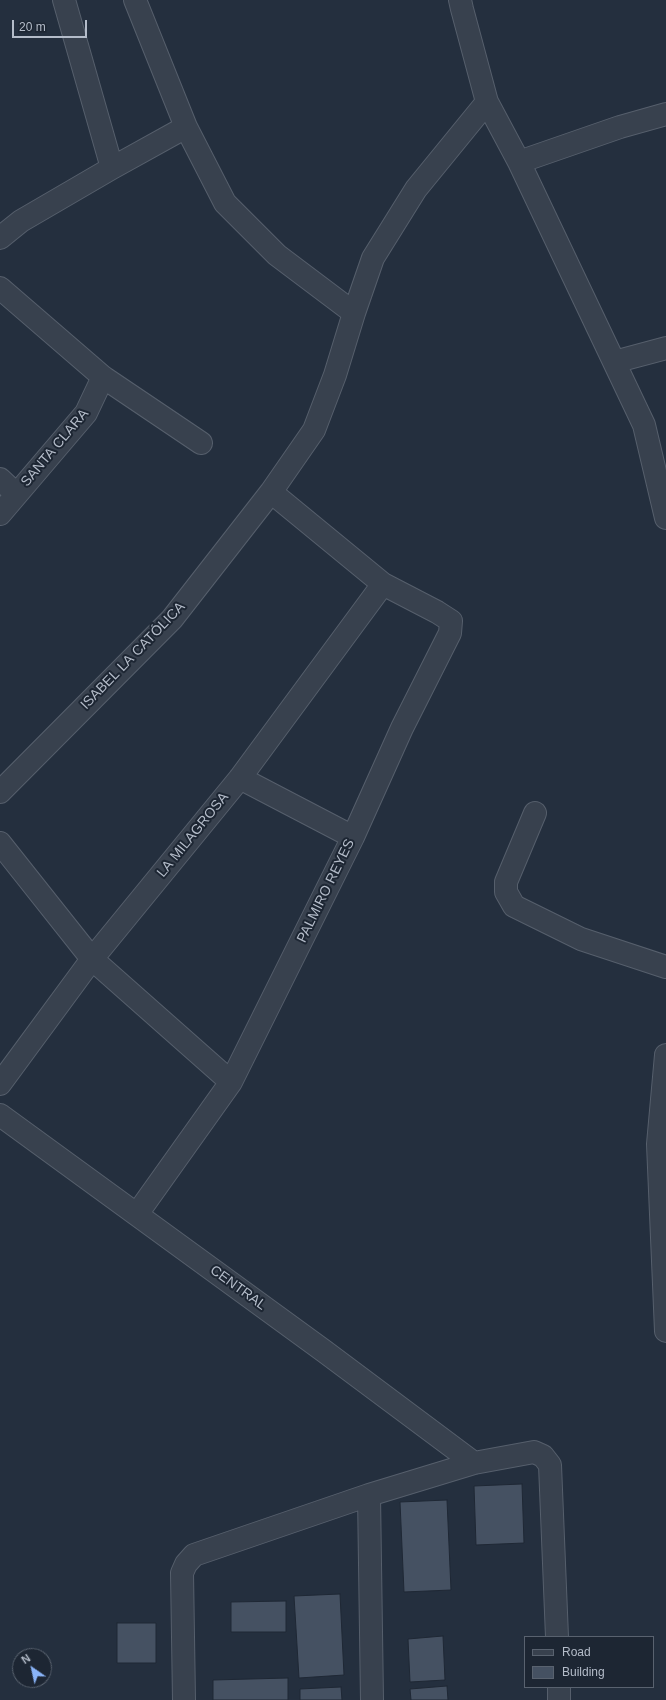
<!DOCTYPE html>
<html>
<head>
<meta charset="utf-8">
<style>
	body { margin:0 }
	#map { position:relative; width:666px; height:1700px; overflow:hidden; background:#242f3e; font-family:Helvetica,sans-serif }
	canvas { display:block }
	.legend { position:absolute; left:524px; top:1636px; width:130px; height:52px; box-sizing:border-box; background:#1d2633; border:1px solid #59626f; margin:0; padding:5px 7px; list-style:none; font-size:12px; color:#b4bcc9 }
	.legend li { display:flex; align-items:center; gap:8px; height:20px }
	.legend b { width:20px; border:1px solid #59626f }
	.north { position:absolute; left:12px; top:1648px; width:40px; height:40px; box-sizing:border-box; background:#1d2633; border:1px solid #59626f; border-radius:50%; rotate:326deg; font-size:11px; font-weight:700; line-height:16px; text-align:center; color:#b4bcc9 }
	.north::after { content:''; display:block; margin:auto; width:14px; height:18px; background:#8ab4f8; clip-path:polygon(50% 0,100% 100%,50% 72%,0 100%) }
	.scale { position:absolute; left:12px; top:20px; width:75px; height:18px; box-sizing:border-box; border:2px solid #b4bcc9; border-top:0; padding-left:5px; font-size:12px; line-height:14px; white-space:nowrap; color:#b4bcc9; -webkit-text-stroke:3px #1d2633; paint-order:stroke }
</style>
</head>
<body>
<div id="map">
<canvas width="666" height="1700"></canvas>
<ul class="legend">
<li><b style="height:5px;background:#38414e"></b>Road</li>
<li><b style="height:11px;background:#455162"></b>Building</li>
</ul>
<div class="north">N</div>
<div class="scale">20 m</div>
</div>
<script>
const c = document.querySelector('canvas').getContext('2d');
c.lineJoin = 'round';
function fill(path, color) { c.fillStyle = color; c.fill(path, 'evenodd'); }
const toPath = rows => new Path2D(rows.map(r => 'M' + r).join(''));
function trace(path, color, width, dash) { c.strokeStyle = color; c.lineWidth = width; c.lineCap = dash ? 'butt' : 'round'; c.setLineDash(dash || []); c.stroke(path); }
function drawText(font, color, halo, rows, align = 'center') {
  c.font = font + ' Helvetica,sans-serif'; c.lineWidth = 4; c.setLineDash([]); c.textBaseline = 'middle'; c.strokeStyle = halo; c.fillStyle = color; for (const [text, x, y, turn = 0] of rows) {
    c.save(); c.translate(x, y); c.rotate((+turn || 0) * Math.PI / 180); c.textAlign = isNaN(turn) ? turn : align; if (halo) c.strokeText(text, 0, 0); c.fillText(text, 0, 0); c.restore();
  }
}
const building = toPath([
	[522,1484,524,1543,476,1545,474,1486,522,1484],
	[447,1500,451,1590,404,1592,400,1502,447,1500],
	[340,1594,344,1675,299,1678,294,1596,340,1594],
	[286,1601,286,1632,231,1632,231,1602,286,1601],
	[117,1623,156,1623,156,1663,117,1663,117,1623],
	[443,1636,445,1680,410,1682,408,1639,443,1636],
	[288,1678,288,1700,213,1700,213,1680,288,1678],
	[447,1686,448,1700,411,1700,410,1689,447,1686],
	[341,1687,342,1700,300,1700,300,1689,341,1687]
]);
fill(building, '#455162');
trace(building, '#1f2835', 1);
const minor = toPath([
	[64,0,112,168],
	[135,0,186,127,225,203,277,255,354,313],
	[460,0,462,9,487,102,519,162,644,425,666,518],
	[519,162,620,127,666,114],
	[0,238,21,221,112,168,186,127],
	[0,288,103,377,201,443],
	[614,362,666,348],
	[0,479,16,494],
	[0,514,86,413,103,377],
	[240,778,353,837],
	[0,792,172,619,271,492,314,430,335,375,354,313,373,258,416,189,487,102],
	[535,813,506,882,506,892,514,906,581,939,666,967],
	[0,843,92,959,231,1082],
	[666,1055,658,1144,666,1331],
	[0,1084,92,959,240,778,383,584],
	[0,1115,324,1351,474,1463],
	[137,1214,231,1082,353,837,402,728,450,633,451,621,437,612,383,584,271,492],
	[369,1495,372,1700],
	[559,1687,559,1700],
	[184,1700,182,1573,186,1564,194,1555,369,1495,474,1463,534,1452,543,1456,550,1465,557,1637]
]);
trace(minor, '#565f6c', 24);
trace(minor, '#38414e', 22);
drawText('14px', '#b4bcc9', '#1d2633', [
	["SANTA CLARA",55,448,-50],
	["ISABEL LA CATÓLICA",133,656,-46],
	["LA MILAGROSA",193,835,-51],
	["PALMIRO REYES",326,891,-64],
	["CENTRAL",238,1288,36]
]);
</script>
</body>
</html>
